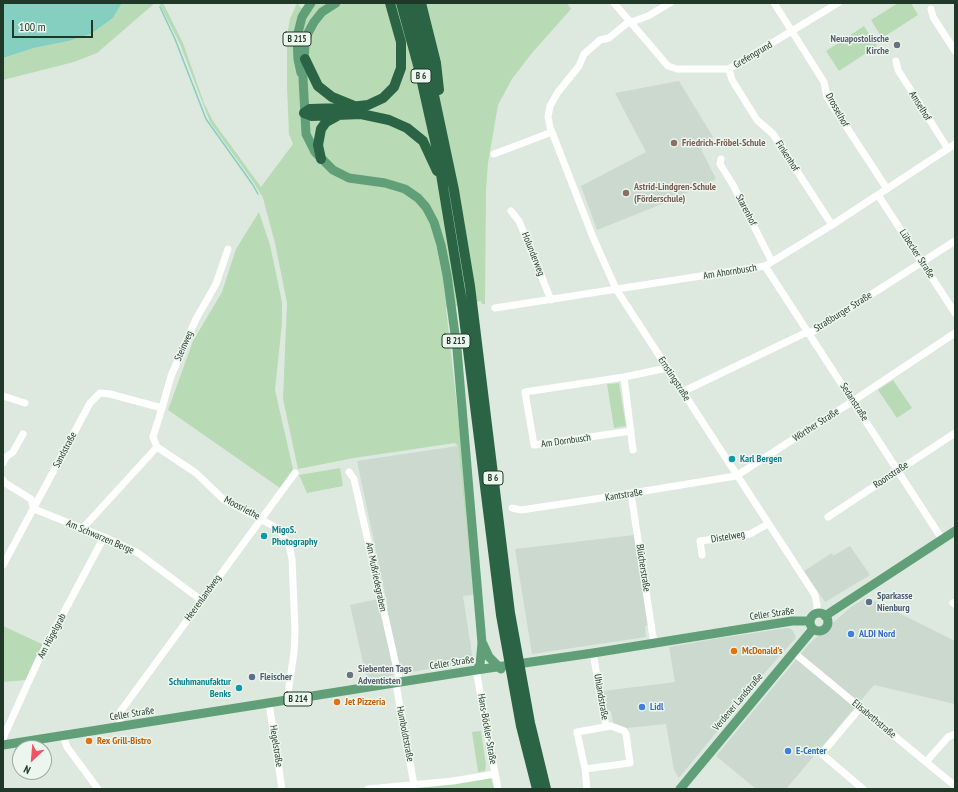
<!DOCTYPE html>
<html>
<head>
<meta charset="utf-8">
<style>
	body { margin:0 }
	#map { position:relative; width:958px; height:792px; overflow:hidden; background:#dde9df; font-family:"PT Sans Narrow",sans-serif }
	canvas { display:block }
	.frame { position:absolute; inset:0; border:4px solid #1f3828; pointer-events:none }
	.north { position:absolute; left:12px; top:740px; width:40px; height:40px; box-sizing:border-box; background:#edf6ee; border:1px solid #9baa9f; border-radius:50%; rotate:206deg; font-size:11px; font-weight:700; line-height:16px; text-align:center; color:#1f3828 }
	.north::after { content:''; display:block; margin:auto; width:14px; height:18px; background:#f25263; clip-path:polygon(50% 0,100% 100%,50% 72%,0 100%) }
	.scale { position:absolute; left:12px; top:20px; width:81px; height:18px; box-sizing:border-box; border:2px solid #1f3828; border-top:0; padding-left:5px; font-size:12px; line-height:14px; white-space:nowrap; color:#1f3828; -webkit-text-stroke:3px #edf6ee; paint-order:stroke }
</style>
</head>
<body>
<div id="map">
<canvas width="958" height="792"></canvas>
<div class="frame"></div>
<div class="north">N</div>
<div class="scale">100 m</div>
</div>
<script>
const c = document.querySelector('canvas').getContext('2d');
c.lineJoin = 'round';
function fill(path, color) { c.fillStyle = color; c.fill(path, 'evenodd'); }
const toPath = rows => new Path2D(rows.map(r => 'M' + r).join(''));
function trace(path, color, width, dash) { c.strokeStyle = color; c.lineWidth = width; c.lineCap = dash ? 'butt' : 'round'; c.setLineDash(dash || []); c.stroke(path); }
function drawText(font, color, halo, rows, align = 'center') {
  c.font = font + ' "PT Sans Narrow",sans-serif'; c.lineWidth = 3; c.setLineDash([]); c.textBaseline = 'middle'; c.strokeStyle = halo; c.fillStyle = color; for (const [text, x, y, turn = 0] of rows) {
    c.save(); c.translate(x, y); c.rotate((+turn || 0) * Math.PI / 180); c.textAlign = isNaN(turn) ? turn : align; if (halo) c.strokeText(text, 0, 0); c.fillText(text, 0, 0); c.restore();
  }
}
fill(toPath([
	[679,81,713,137,701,149,716,179,672,200,597,230,581,186,646,152,615,93],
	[458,446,473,595,463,596,473,661,367,680,350,605,378,599,380,609,388,608,357,461],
	[634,535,649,625,645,626,646,637,532,654,515,549],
	[850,546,870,575,825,602,804,571,832,553,833,556],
	[867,597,955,641,955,704,874,685,786,789,756,789,716,756,809,644,851,607],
	[787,628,791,629,793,631,796,637,795,639,768,669,679,778,674,770,666,724,627,728,613,723,611,711,606,712,603,691,675,682,669,647,714,639]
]), '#cbd9ce');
fill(toPath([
	[122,3,155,3,97,53,74,62,3,80,3,58,34,48,69,41,91,34,113,18],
	[159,3,163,3,183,43,204,103,213,121,261,187,293,144,289,134,287,87,287,36,290,19,297,3,298,3,300,7,302,8,306,3,567,3,571,9,532,53,512,79,498,105,488,163,486,190,485,304,482,304,481,301,446,308,461,443,475,594,473,595,458,446,455,443,354,458,298,469,283,399,287,303,275,243,263,198,254,183,210,122,180,44],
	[898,3,911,3,918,15,882,38,871,20],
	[864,26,877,46,839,71,826,51],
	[259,212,270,245,282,302,282,323,275,390,293,469,280,488,168,410,193,341,222,292,236,249],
	[893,380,912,408,897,418,878,390],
	[619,383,626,426,614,428,607,384],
	[340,468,343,486,307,493,299,475],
	[3,626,44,645,27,680,3,682],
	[481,731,486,765,485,771,478,772,472,732],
	[491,778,494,789,392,789]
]), '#b8dbb5');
fill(toPath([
	[3,3,122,3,113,18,91,34,69,41,34,48,3,58]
]), '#84cfc0');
trace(toPath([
	[160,7,175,39,206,119,253,185,258,194]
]), '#84cfc0', 1.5);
trace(toPath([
	[614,3,668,66,677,69,729,69,838,3],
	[670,3,648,16,626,24,609,38,600,40,584,54,579,66,558,92,550,106,548,117,550,127,592,235,616,289,815,595,817,605,817,613],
	[774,3,824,82,827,97,887,189],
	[931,9,933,17,955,51],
	[896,61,898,70,948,149],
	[729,69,732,80,757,120,773,134,832,225],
	[494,154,552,132],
	[721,159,720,164,733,185,772,262],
	[878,195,955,313],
	[511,211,519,221,551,300],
	[765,266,942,539],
	[495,308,765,266,832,225,955,144],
	[624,377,633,450],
	[682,392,803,334,814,331,955,241],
	[3,396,25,403],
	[631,431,534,445,525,392,624,377,667,368],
	[157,447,153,437,162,408,171,376,196,319,216,284,228,249],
	[3,463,6,457,13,452,23,434],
	[349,472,354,479,400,683],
	[3,480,5,483,31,499,34,509],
	[631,494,654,643],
	[512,508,521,510,608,497,736,476,853,401,955,333],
	[34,509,104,537,138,553,201,600],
	[828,517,955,433],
	[82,529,157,447,196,473,224,500,279,529,289,545,292,559,295,631,294,652,288,694,289,700],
	[702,555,700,541,750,534,768,524],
	[3,565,90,403,100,393,110,394,162,408],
	[953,603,955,604],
	[793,652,955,786],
	[593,653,606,727],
	[476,670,498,789],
	[396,684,414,785],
	[269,703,282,789],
	[860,708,824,751,823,755,863,789],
	[120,726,120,712,295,473],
	[63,736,67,747,98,789],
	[3,738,38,661,104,537],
	[926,762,948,737,955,734],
	[585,769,630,763,626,734,624,731,611,726,577,732,585,769,587,789],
	[368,789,453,781,495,774]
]), '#fff', 7);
trace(toPath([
	[336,3,322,12,314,22,308,33,305,45,303,78,306,134,315,152,333,170,349,178,385,183,405,189,418,198,426,207,434,222,441,245,447,275,457,349,482,643,480,665,476,670],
	[301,73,298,59,297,37,302,17,311,3],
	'810 622a9 9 0 1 1 18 0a9 9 0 1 1-18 0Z',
	[825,616,955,531],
	[483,644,489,657,501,669],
	[3,745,476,670,593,653,792,621,810,621],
	[680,789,813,629]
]), '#619f79', 9);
trace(toPath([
	[401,3,419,69,437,150,462,302,501,615,521,726,537,789],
	[411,3,427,62,454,190,470,286,510,613,530,723,546,789],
	[421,3,436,63,439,90],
	[305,59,318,86,332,97,354,106],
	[304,113,310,109,342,108,368,105,383,98,394,87,401,68,401,42,390,3],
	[304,113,312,116,361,114,389,120,407,128,423,141,437,171],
	[321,159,318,145,321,129,326,122,337,116]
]), '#2b6444', 10);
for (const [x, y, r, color] of [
	[897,45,4,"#6b7280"],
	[674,143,4,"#8d6e63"],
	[626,193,4,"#8d6e63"],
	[732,459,4,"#0f9aa8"],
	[264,536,4,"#0f9aa8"],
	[869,602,4,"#5c6f8a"],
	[851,634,4,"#3f7fe0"],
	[734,651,4,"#e8710a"],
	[350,675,4,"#6b7280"],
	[252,677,4,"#5c6f8a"],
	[239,688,4,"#0f9aa8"],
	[337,702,4,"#e8710a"],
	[642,707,4,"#3f7fe0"],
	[89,741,4,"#e8710a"],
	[788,751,4,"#3f7fe0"]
]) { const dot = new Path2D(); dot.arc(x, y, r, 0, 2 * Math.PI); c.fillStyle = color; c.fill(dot); trace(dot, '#edf6ee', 1.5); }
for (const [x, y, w] of [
	[297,39,28],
	[421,76,20],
	[456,341,28],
	[493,478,20],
	[298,699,28]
]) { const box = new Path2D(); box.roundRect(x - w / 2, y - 7, w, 14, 3); c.fillStyle = '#edf6ee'; c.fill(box); trace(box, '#1f3828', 1); }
drawText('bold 9px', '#1f3828', null, [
	["B 215",297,39],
	["B 6",421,76],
	["B 215",456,341],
	["B 6",493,478],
	["B 214",298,699]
]);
drawText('bold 10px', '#5b616d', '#edf6ee', [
	["Neuapostolische",889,39],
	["Kirche",889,51],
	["Siebenten Tags",358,669,"left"],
	["Adventisten",358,681,"left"]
], 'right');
drawText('10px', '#1f3828', '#edf6ee', [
	["Grefengrund",753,55,-31],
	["Amselhof",920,106,58],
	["Drosselhof",837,110,61],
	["Finkenhof",787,156,57],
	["Starenhof",746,210,63],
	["Holunderweg",533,254,68],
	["Lübecker Straße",917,254,57],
	["Am Ahornbusch",730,272,-9],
	["Straßburger Straße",843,312,-32],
	["Steinweg",184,346,-66],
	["Ernstingstraße",674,379,57],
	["Sedanstraße",854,402,57],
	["Wörther Straße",816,425,-33],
	["Am Dornbusch",566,441,-8],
	["Sandstraße",65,450,-62],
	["Roonstraße",891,475,-34],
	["Kantstraße",624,495,-9],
	["Moosriethe",242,508,28],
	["Am Schwarzen Berge",100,537,23],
	["Distelweg",728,537,-9],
	["Blücherstraße",643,568,81],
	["Am Mußriedegraben",376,577,78],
	["Heerenlandweg",203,598,-54],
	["Celler Straße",772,614,-8],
	["Am Hügelgrab",52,636,-62],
	["Celler Straße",452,663,-9],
	["Uhlandstraße",601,697,80],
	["Verdener Landstraße",738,702,-50],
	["Celler Straße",132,714,-9],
	["Elisabethstraße",874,719,40],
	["Hans-Böckler-Straße",487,729,80],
	["Humboldtstraße",405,734,79],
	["Hegelstraße",276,746,81]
]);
drawText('bold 10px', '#785e54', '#edf6ee', [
	["Friedrich-Fröbel-Schule",682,143],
	["Astrid-Lindgren-Schule",634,187],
	["(Förderschule)",634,199]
], 'left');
drawText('bold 10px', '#0d838f', '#edf6ee', [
	["Karl Bergen",740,459],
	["MigoS.",272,530],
	["Photography",272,542],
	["Schuhmanufaktur",231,682,"right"],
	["Benks",231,694,"right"]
], 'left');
drawText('bold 10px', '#4e5e75', '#edf6ee', [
	["Sparkasse",877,596],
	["Nienburg",877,608],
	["Fleischer",260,677]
], 'left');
drawText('bold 10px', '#366cbe', '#edf6ee', [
	["ALDI Nord",859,634],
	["Lidl",650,707],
	["E-Center",796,751]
], 'left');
drawText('bold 10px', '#c56008', '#edf6ee', [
	["McDonald's",742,651],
	["Jet Pizzeria",345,702],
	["Rex Grill-Bistro",97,741]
], 'left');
</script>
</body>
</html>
